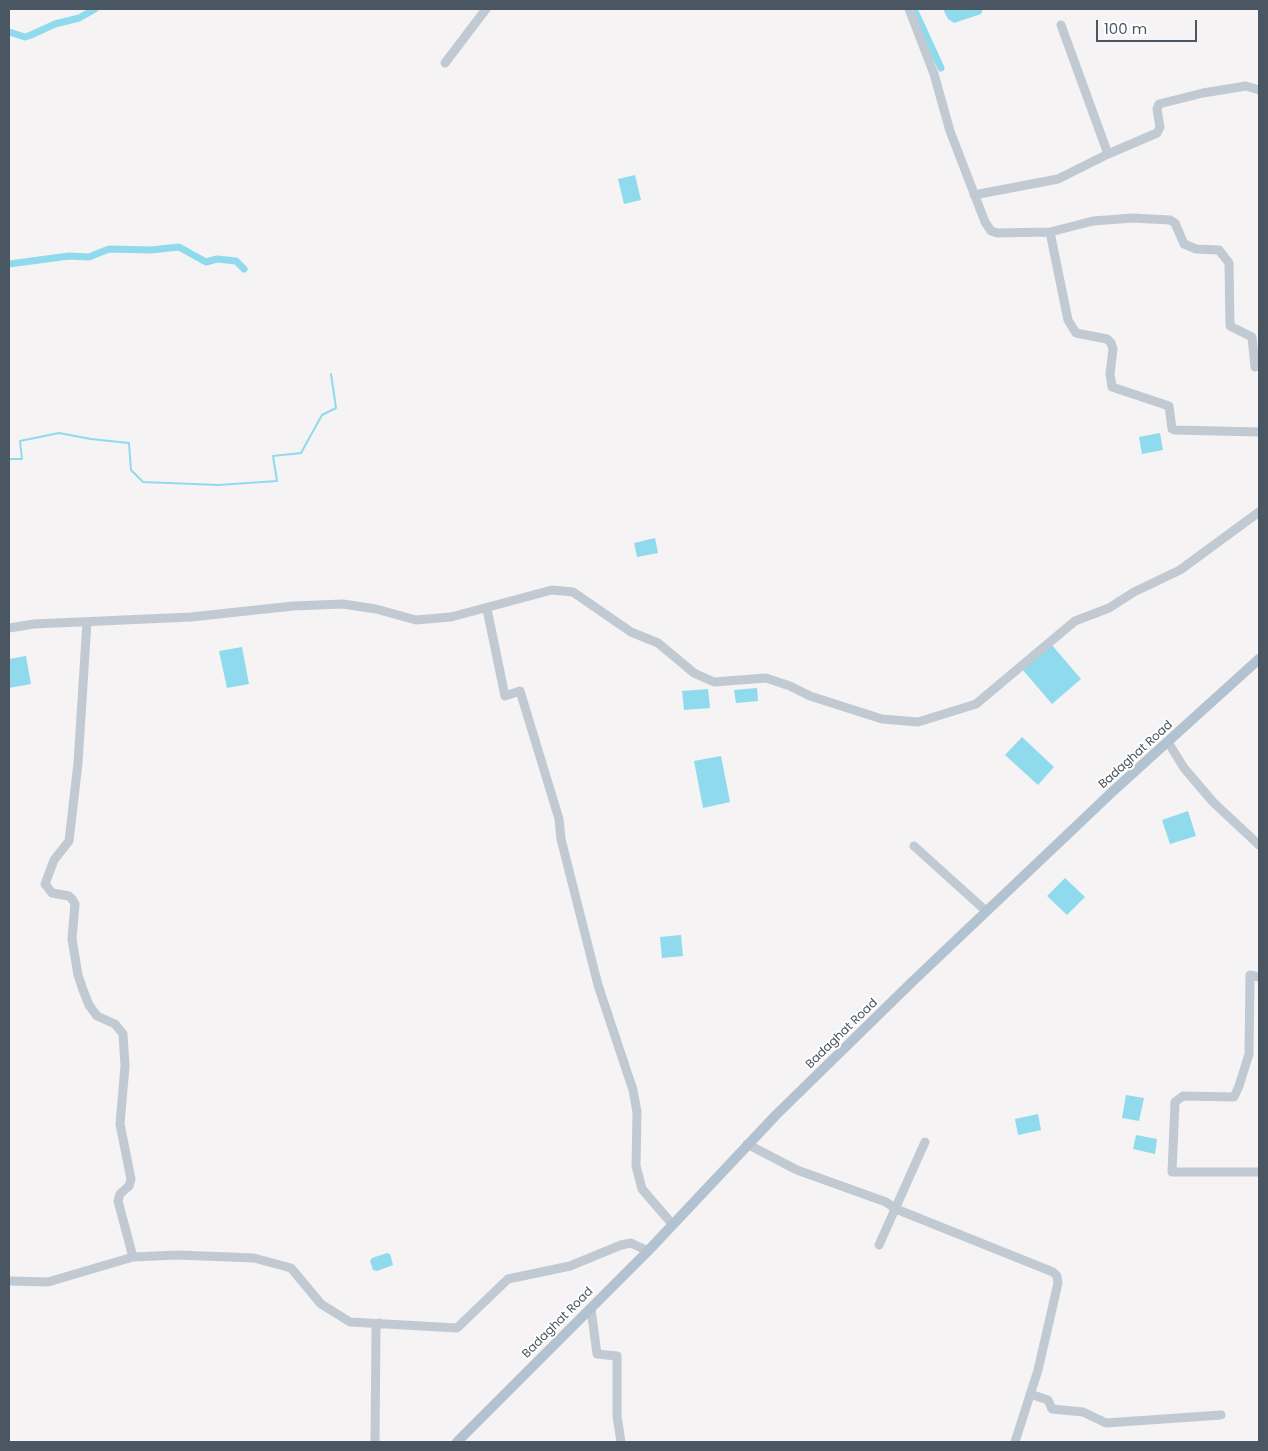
<!DOCTYPE html>
<html>
<head>
<meta charset="utf-8">
<style>
	body { margin:0 }
	#map { position:relative; width:1268px; height:1451px; overflow:hidden; background:#f5f3f3; font-family:Poppins,sans-serif }
	canvas { display:block }
	.frame { position:absolute; inset:0; border:10px solid #4a5661; pointer-events:none }
	.scale { position:absolute; left:1096px; top:20px; width:101px; height:22px; box-sizing:border-box; border:2px solid #4a5661; border-top:0; padding-left:6px; font-size:15px; line-height:18px; white-space:nowrap; color:#4a5661; -webkit-text-stroke:4px #fff; paint-order:stroke }
</style>
</head>
<body>
<div id="map">
<canvas width="1268" height="1451"></canvas>
<div class="frame"></div>
<div class="scale">100 m</div>
</div>
<script>
const c = document.querySelector('canvas').getContext('2d');
c.lineJoin = 'round';
function fill(path, color) { c.fillStyle = color; c.fill(path, 'evenodd'); }
const toPath = rows => new Path2D(rows.map(r => 'M' + r).join(''));
function trace(path, color, width, dash) { c.strokeStyle = color; c.lineWidth = width; c.lineCap = dash ? 'butt' : 'round'; c.setLineDash(dash || []); c.stroke(path); }
function drawText(font, color, halo, rows, align = 'center') {
  c.font = font + ' Poppins,sans-serif'; c.lineWidth = 4; c.setLineDash([]); c.textBaseline = 'middle'; c.strokeStyle = halo; c.fillStyle = color; for (const [text, x, y, turn = 0] of rows) {
    c.save(); c.translate(x, y); c.rotate((+turn || 0) * Math.PI / 180); c.textAlign = isNaN(turn) ? turn : align; if (halo) c.strokeText(text, 0, 0); c.fillText(text, 0, 0); c.restore();
  }
}
fill(toPath([
	[943,9,983,9,981,14,954,23,948,19],
	[635,175,641,200,624,204,618,179],
	[1160,433,1163,450,1142,454,1139,437],
	[655,538,658,553,637,557,634,543],
	[1051,644,1081,679,1052,704,1022,669],
	[242,647,249,684,227,688,219,651],
	[26,656,31,684,9,688,9,659],
	[757,688,758,701,736,703,734,690],
	[708,689,710,708,684,710,682,691],
	[1022,737,1054,767,1038,785,1005,755],
	[721,756,730,802,703,808,694,761],
	[1188,811,1196,836,1170,844,1162,820],
	[1065,878,1085,897,1067,915,1047,896],
	[681,935,683,956,662,958,660,937],
	[1126,1095,1144,1098,1139,1121,1122,1118],
	[1038,1114,1041,1130,1018,1135,1015,1119],
	[1136,1135,1157,1139,1155,1154,1133,1149],
	[387,1253,390,1254,393,1265,377,1271,373,1270,370,1261,372,1258]
]), '#90daee');
trace(toPath([
	[9,459,22,459,20,441,59,433,91,439,129,443,131,470,143,482,218,485,277,481,273,456,301,453,322,415,336,408,331,374]
]), '#90daee', 2);
trace(toPath([
	[914,9,941,68],
	[9,32,25,37,31,35,55,24,79,18,95,9],
	[9,264,69,256,89,257,109,249,151,250,179,247,206,262,217,259,236,261,244,269]
]), '#90daee', 7);
trace(toPath([
	[909,9,934,74,950,131,985,222,991,231,997,233,1050,232,1068,320,1076,333,1107,339,1111,343,1113,349,1110,374,1112,387,1169,406,1172,429,1175,430,1259,432],
	[1061,25,1108,154],
	[445,63,486,9],
	[974,195,1058,179,1108,154,1157,133,1160,127,1157,109,1159,104,1203,93,1246,86,1259,90],
	[1050,232,1093,221,1133,218,1170,220,1175,223,1184,244,1196,249,1219,250,1229,263,1230,326,1252,337,1255,367,1259,366],
	[487,609,505,696,520,691,559,819,561,839,598,985,633,1090,637,1112,636,1166,642,1189,673,1225],
	[87,622,78,763,69,841,54,860,45,884,52,893,69,896,72,899,75,904,72,939,78,975,83,990,89,1005,97,1016,115,1024,123,1034,125,1066,120,1124,131,1179,129,1186,120,1194,118,1201,133,1257],
	[9,628,34,624,191,617,293,606,343,604,376,609,416,620,451,617,552,590,573,592,631,632,658,643,694,673,714,682,766,678,790,686,810,696,882,719,918,722,976,704,1075,621,1109,608,1134,592,1180,570,1259,512],
	[1168,742,1184,768,1213,802,1259,845],
	[914,846,986,911],
	[1259,977,1250,975,1249,1054,1239,1086,1234,1097,1183,1096,1175,1102,1172,1172,1259,1172],
	[747,1144,797,1170,886,1202,896,1209,1053,1272,1057,1276,1058,1283,1038,1370,1015,1442],
	[879,1245,925,1142],
	[9,1281,48,1282,133,1257,178,1255,254,1258,291,1268,321,1304,350,1322,457,1328,508,1279,570,1266,621,1245,631,1243,648,1251],
	[591,1309,597,1354,617,1356,617,1416,621,1442],
	[1030,1394,1048,1400,1052,1409,1083,1412,1106,1423,1221,1415],
	[375,1442,376,1327,380,1323]
]), '#c1cad2', 9);
trace(toPath([
	[457,1442,648,1251,776,1115,912,982,1112,792,1259,659]
]), '#b3c2d1', 10);
drawText('12px', '#4a5661', '#fff', [
	["Badaghat Road",1136,755,-42],
	["Badaghat Road",842,1034,-44],
	["Badaghat Road",558,1323,-45]
]);
</script>
</body>
</html>
